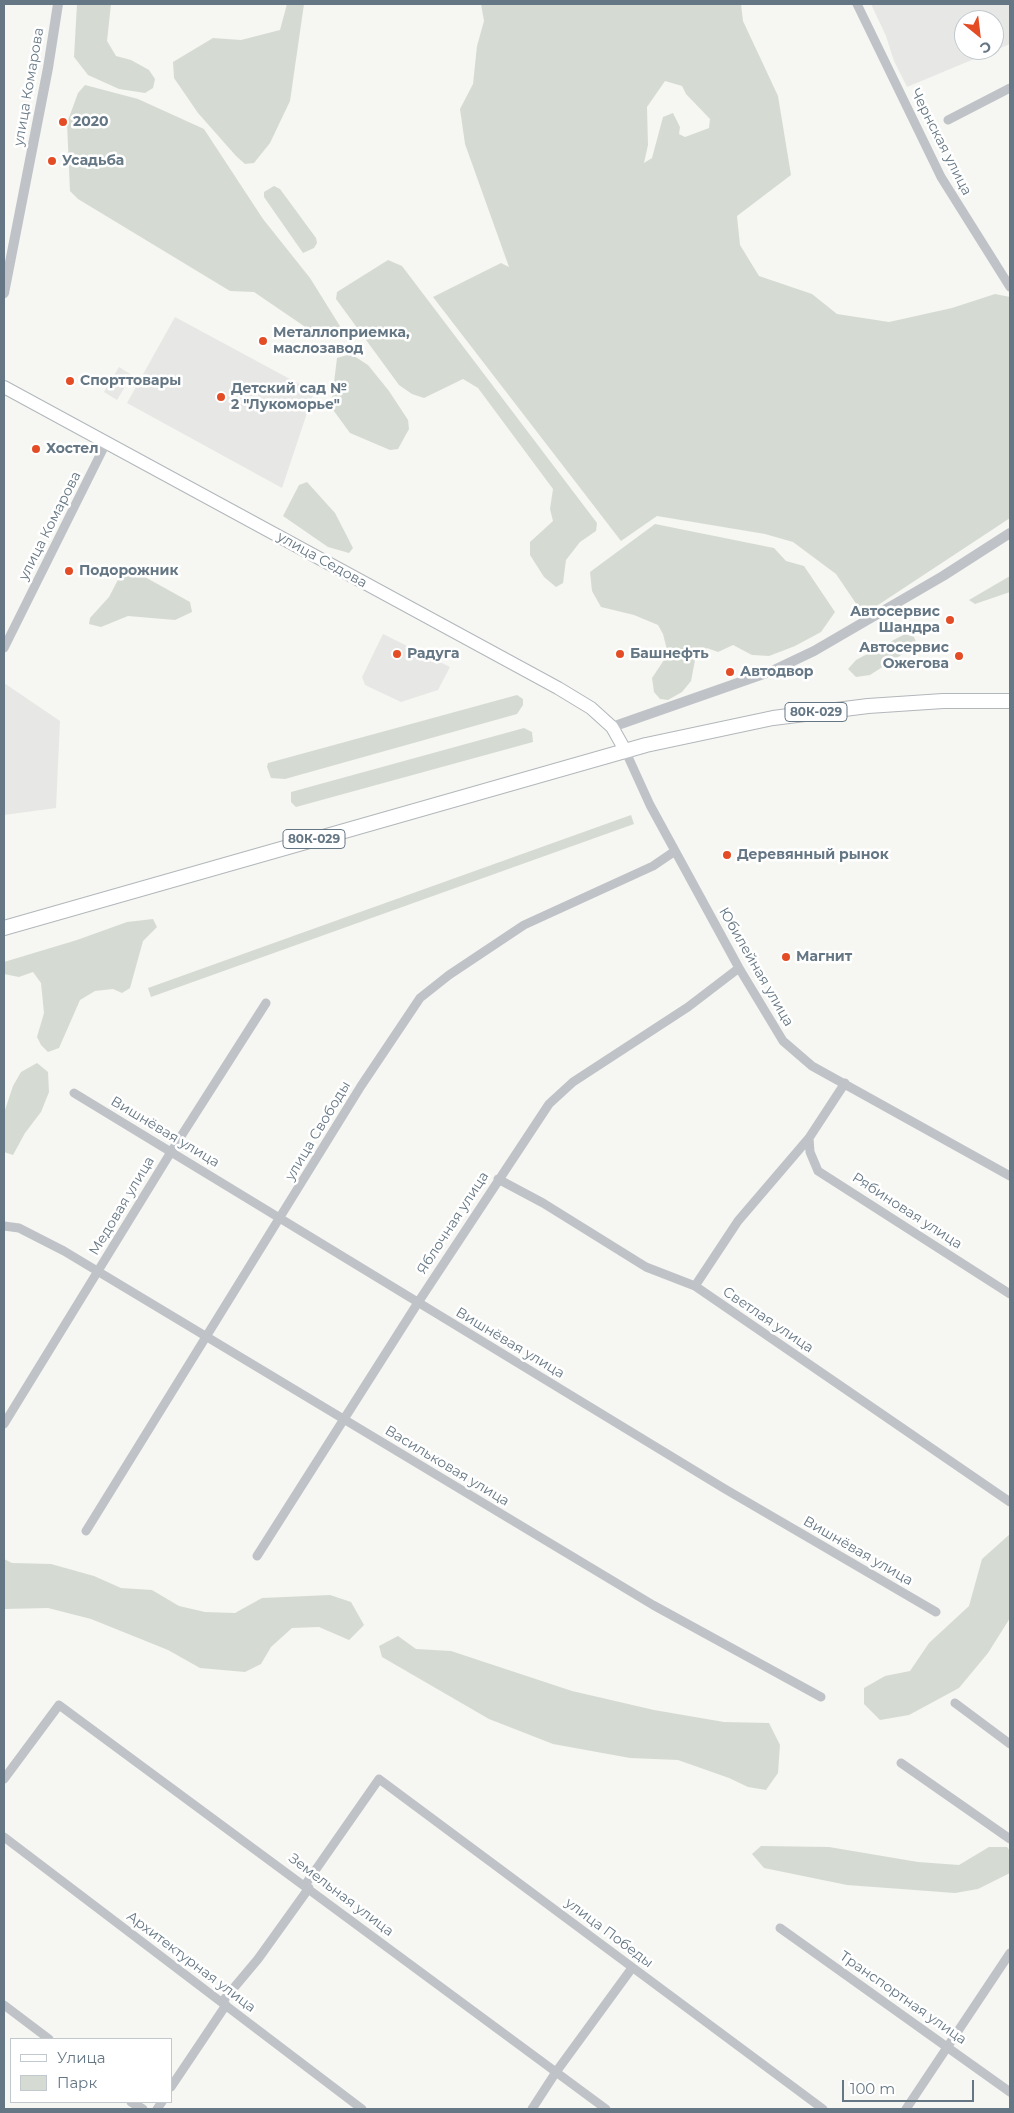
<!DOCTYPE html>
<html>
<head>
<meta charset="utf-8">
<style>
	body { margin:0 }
	#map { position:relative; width:1014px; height:2113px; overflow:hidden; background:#f6f6f2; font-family:Montserrat,sans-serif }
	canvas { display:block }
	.frame { position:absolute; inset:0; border:5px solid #657784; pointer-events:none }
	.legend { position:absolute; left:10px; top:2038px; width:162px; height:65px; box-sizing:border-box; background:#fff; border:1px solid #c1c9ce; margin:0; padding:6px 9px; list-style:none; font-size:15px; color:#657784 }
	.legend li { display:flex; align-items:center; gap:10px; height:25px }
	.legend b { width:25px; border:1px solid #c1c9ce }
	.north { position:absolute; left:954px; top:10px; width:50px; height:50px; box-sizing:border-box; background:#fff; border:1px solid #c1c9ce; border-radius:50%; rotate:151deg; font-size:14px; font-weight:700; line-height:20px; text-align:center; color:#657784 }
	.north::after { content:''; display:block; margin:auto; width:18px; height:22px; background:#e34c25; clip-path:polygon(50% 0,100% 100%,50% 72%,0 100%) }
	.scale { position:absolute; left:842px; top:2080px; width:132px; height:22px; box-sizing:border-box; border:2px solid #657784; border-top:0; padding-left:6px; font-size:15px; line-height:18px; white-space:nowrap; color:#657784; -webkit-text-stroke:4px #fff; paint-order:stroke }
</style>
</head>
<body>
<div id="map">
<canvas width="1014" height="2113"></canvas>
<div class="frame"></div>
<ul class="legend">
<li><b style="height:6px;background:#fff"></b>Улица</li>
<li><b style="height:14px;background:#d5dbd2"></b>Парк</li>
</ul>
<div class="north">С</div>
<div class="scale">100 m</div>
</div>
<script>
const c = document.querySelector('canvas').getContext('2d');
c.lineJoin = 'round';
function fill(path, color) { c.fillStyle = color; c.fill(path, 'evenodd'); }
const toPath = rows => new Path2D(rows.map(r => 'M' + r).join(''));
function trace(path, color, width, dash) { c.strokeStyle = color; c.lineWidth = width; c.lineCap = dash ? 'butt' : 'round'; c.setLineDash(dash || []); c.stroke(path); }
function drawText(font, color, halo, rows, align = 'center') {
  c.font = font + ' Montserrat,sans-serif'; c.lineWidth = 5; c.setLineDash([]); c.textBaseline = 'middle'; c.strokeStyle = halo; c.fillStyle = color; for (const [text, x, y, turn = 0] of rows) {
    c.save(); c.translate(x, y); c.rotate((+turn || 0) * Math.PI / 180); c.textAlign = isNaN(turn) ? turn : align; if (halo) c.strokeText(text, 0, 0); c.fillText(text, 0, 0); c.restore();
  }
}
fill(toPath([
	[871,4,1010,4,1010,44,907,87,894,61,886,36],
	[964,20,994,20,994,50,964,50],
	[175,317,314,392,282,488,127,403],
	[119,367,132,375,117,400,104,392],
	[383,634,450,667,438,690,401,702,365,685,362,677],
	[4,683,60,721,56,808,4,815]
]), '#e7e8e6');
fill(toPath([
	[77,4,111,4,107,41,116,56,131,60,149,70,155,79,153,88,145,93,119,89,88,75,74,57],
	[287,4,304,4,290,101,270,143,254,163,245,164,236,156,198,113,174,78,173,62,213,38,241,40,280,30],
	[481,4,741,4,743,21,778,96,791,175,737,216,740,245,759,276,812,294,837,314,889,322,952,308,995,294,1010,297,1010,518,869,611,857,605,836,574,793,542,765,534,657,516,621,541,433,297,501,263,509,267,465,144,460,109,473,84,477,46,484,21],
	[665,81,682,86,686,94,710,119,709,128,685,137,679,134,680,127,673,113,663,117,652,158,644,163,648,145,647,107],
	[85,85,138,99,204,129,263,219,310,278,343,331,334,337,320,337,254,292,230,291,78,199,70,191,67,123,78,93],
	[274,186,280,189,316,238,317,243,314,248,303,253,264,197,264,192],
	[388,260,402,266,597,523,596,531,580,542,566,560,563,583,556,587,544,577,530,555,530,542,553,521,550,509,553,489,478,388,463,379,424,398,412,394,399,385,336,299,337,292],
	[351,354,368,365,389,391,408,420,409,429,398,449,390,450,350,433,331,407,337,358],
	[307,482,335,513,353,548,349,553,328,547,283,516,299,485],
	[655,524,774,548,786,561,804,566,835,612,821,632,795,646,769,656,752,655,733,645,718,652,707,648,696,655,691,681,682,692,668,700,660,699,654,692,652,678,668,654,663,634,658,625,634,615,601,607,592,591,590,572],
	[134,571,190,602,192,612,175,620,128,616,101,627,89,624,90,618,109,597,122,572],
	[1010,576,1010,592,975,604,969,600],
	[905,634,914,637,916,642,912,648,870,675,856,677,848,669,856,660],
	[517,695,523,699,523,705,517,714,285,779,271,778,267,767,268,763],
	[524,728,532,732,533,742,296,807,291,802,291,792],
	[631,815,634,824,151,997,148,988],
	[153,919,157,927,143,941,130,988,122,993,113,989,95,991,80,1000,59,1048,48,1052,41,1045,37,1037,44,1013,41,983,33,972,19,977,4,974,4,962,77,940,127,922],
	[37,1063,48,1072,49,1092,41,1112,25,1133,13,1155,4,1152,4,1113,13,1086,21,1072],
	[1010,1534,1010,1618,988,1653,959,1688,909,1715,880,1720,864,1704,864,1688,885,1676,910,1671,929,1643,969,1606,982,1559],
	[4,1559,12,1563,51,1564,94,1576,121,1588,152,1590,179,1606,205,1612,235,1613,262,1598,330,1595,351,1602,364,1625,349,1640,319,1627,292,1628,271,1647,261,1664,245,1672,200,1668,168,1650,91,1619,48,1608,4,1609],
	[398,1636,416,1649,451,1651,572,1691,654,1710,724,1722,769,1723,780,1745,778,1773,766,1790,748,1787,729,1778,678,1760,630,1758,553,1744,489,1719,382,1657,379,1646],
	[761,1846,829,1847,918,1862,959,1865,989,1847,1007,1847,1010,1851,1010,1873,978,1889,955,1893,847,1885,764,1868,752,1854]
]), '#d5dbd2');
const secondary = toPath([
	[4,387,558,688,591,708,612,727,625,750]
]);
const primary = toPath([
	[4,928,646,745,773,718,868,706,943,701,1010,701]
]);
trace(secondary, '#b1b7bb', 14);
trace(primary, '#b2b7bb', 16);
trace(toPath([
	[857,4,941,177,1010,287],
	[948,120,1010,88],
	[4,648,106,443],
	[625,750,650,805,739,968,783,1041,812,1066,1010,1176],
	[74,1093,725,1489,936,1612],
	[809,1138,810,1152,818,1171,1010,1294],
	[498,1179,543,1203,646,1267,695,1286,1010,1502],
	[4,1226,19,1228,64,1251,653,1605,821,1697],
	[695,1286,738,1221,809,1138,845,1083],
	[4,1424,171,1152,266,1003],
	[86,1531,361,1086,420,998,449,975,524,925,653,866,675,851],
	[257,1556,419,1301,549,1104,573,1082,688,1007,739,968],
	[955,1703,1010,1744],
	[901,1763,1010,1839],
	[4,1779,59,1705,606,2109],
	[4,1837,362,2109],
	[305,1885,379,1779,823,2109],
	[780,1928,1010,2092],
	[222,2002,258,1959,309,1888],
	[4,2005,49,2039],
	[171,2087,226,2005],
	[131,2102,143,2109],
	[157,2109,162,2102],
	[532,2109,556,2072,632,1968],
	[906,2109,1010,1953]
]), '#bfc3c7', 9);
trace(toPath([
	[4,293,48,68,58,4],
	[612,727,772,671,814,651,943,576,1010,533]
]), '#bfc3c7', 10);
trace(secondary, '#fff', 12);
trace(primary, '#fff', 14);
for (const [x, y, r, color] of [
	[63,122,5,"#e34c25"],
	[52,161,5,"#e34c25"],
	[263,341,5,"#e34c25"],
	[70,381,5,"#e34c25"],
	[221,397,5,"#e34c25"],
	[36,449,5,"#e34c25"],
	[69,571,5,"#e34c25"],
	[950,620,5,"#e34c25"],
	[397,654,5,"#e34c25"],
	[620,654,5,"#e34c25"],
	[959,656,5,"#e34c25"],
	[730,672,5,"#e34c25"],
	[727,855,5,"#e34c25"],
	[786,957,5,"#e34c25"]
]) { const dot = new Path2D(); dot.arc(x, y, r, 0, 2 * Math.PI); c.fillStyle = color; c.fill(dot); trace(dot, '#fff', 2); }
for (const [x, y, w] of [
	[816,712,62],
	[314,839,62]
]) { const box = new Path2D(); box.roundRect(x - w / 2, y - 9.5, w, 19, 4); c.fillStyle = '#fff'; c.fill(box); trace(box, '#657784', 1); }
drawText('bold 12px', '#657784', null, [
	["80К-029",816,712],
	["80К-029",314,839]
]);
drawText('14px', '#657784', '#fff', [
	["улица Комарова",29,87,-80],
	["Чернская улица",941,142,63],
	["улица Комарова",50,526,-63],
	["улица Седова",322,560,29],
	["Юбилейная улица",756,967,60],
	["улица Свободы",318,1131,-59],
	["Вишнёвая улица",165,1132,31],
	["Медовая улица",122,1206,-59],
	["Рябиновая улица",907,1211,33],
	["Яблочная улица",453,1223,-57],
	["Светлая улица",768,1320,34],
	["Вишнёвая улица",510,1343,31],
	["Васильковая улица",447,1466,31],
	["Вишнёвая улица",858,1551,30],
	["Земельная улица",341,1895,37],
	["улица Победы",609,1933,37],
	["Архитектурная улица",191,1962,37],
	["Транспортная улица",903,1998,35]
]);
drawText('bold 14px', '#657784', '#fff', [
	["2020",73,122],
	["Усадьба",62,161],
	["Металлоприемка,",273,333],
	["маслозавод",273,349],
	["Спорттовары",80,381],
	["Детский сад №",231,389],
	["2 \"Лукоморье\"",231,405],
	["Хостел",46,449],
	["Подорожник",79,571],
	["Автосервис",940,612,"right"],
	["Шандра",940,628,"right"],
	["Автосервис",949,648,"right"],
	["Ожегова",949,664,"right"],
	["Радуга",407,654],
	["Башнефть",630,654],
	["Автодвор",740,672],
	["Деревянный рынок",737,855],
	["Магнит",796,957]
], 'left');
</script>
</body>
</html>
